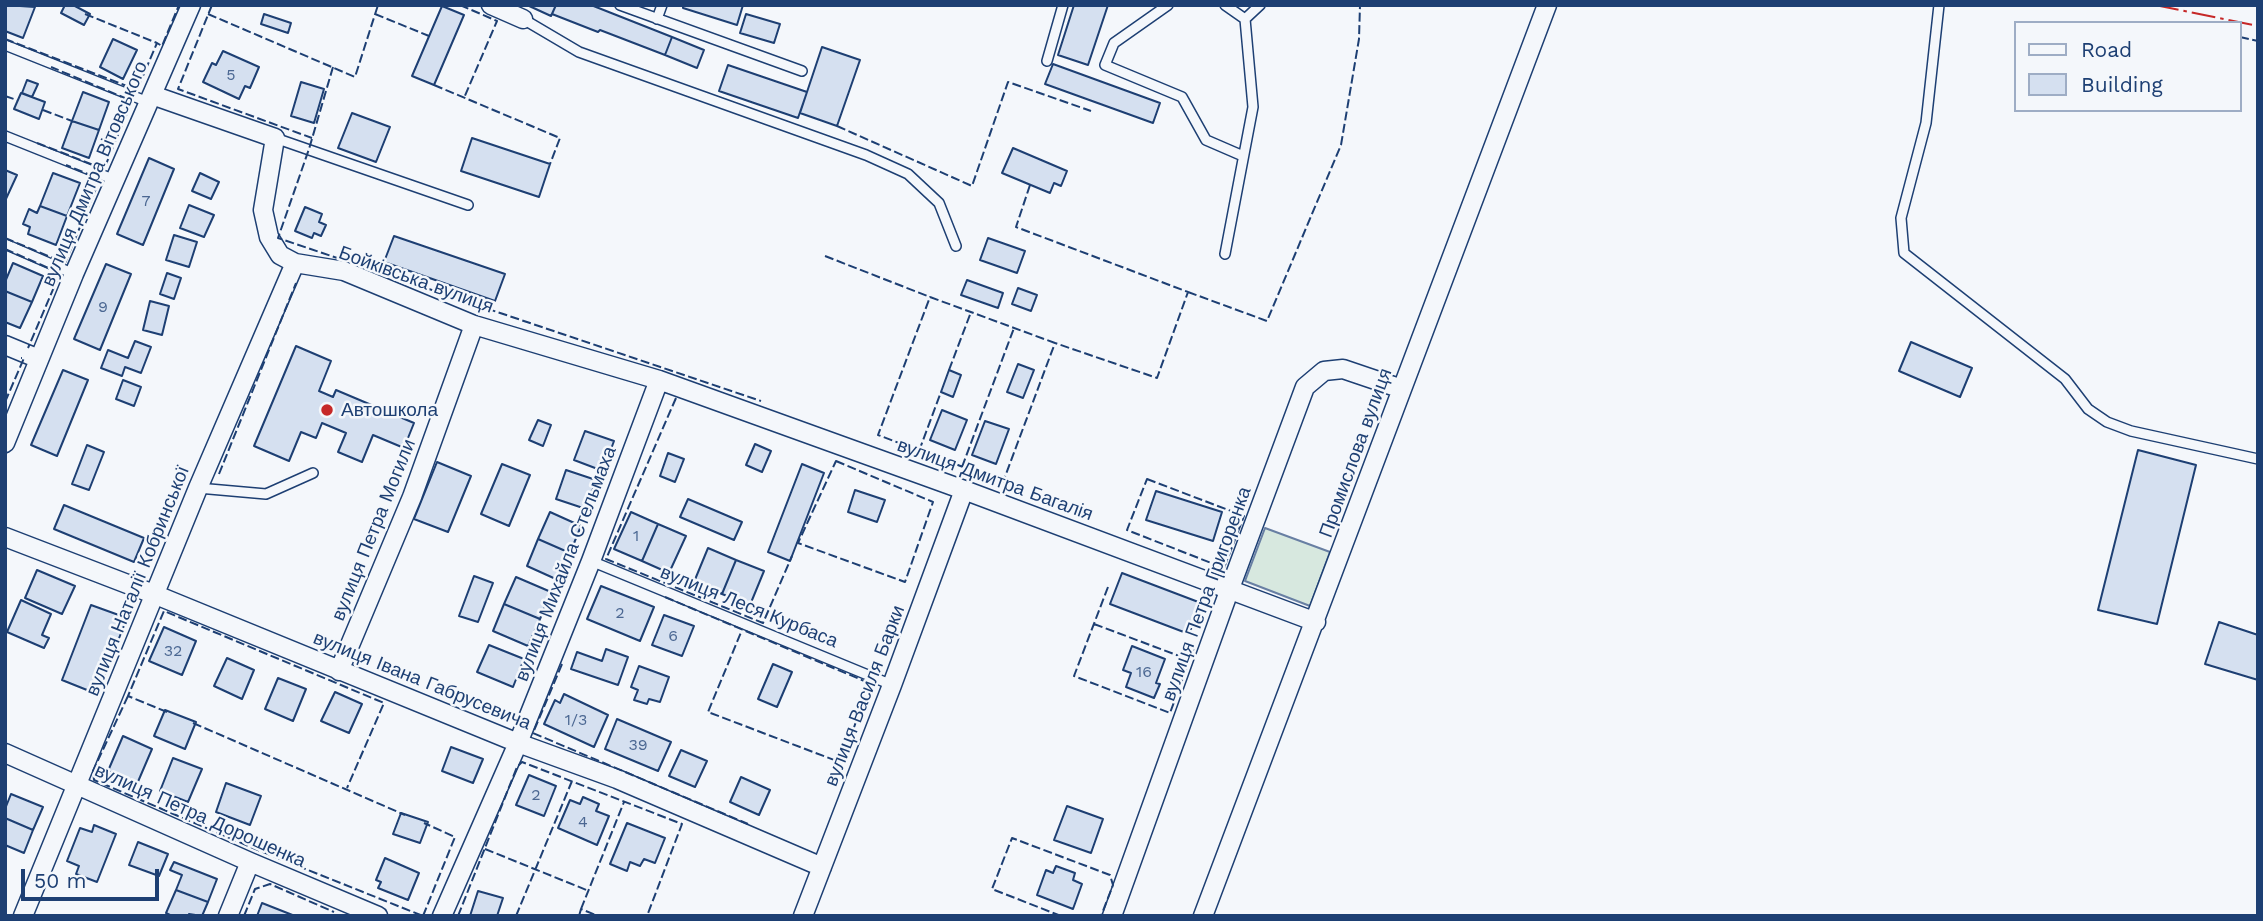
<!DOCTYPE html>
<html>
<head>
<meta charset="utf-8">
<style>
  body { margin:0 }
  #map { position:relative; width:2263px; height:921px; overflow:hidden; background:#f4f7fb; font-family:"Work Sans",sans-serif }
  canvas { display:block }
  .frame { position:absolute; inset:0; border:7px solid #1d3f73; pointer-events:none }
  .legend { position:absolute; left:2014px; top:21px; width:228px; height:91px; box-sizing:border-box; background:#f4f7fb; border:2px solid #9eadc5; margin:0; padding:9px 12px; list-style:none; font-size:21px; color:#1d3f73 }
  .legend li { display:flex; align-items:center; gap:14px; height:35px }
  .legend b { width:35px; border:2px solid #9eadc5 }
  .scale { position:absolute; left:21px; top:869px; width:138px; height:32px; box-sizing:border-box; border:4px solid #1d3f73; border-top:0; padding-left:9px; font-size:21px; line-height:24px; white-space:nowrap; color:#1d3f73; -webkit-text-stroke:5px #f4f7fb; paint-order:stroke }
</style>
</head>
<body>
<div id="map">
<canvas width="2263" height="921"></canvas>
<div class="frame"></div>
<ul class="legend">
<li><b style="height:9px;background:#f4f7fb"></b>Road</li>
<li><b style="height:19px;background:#d5e0f0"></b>Building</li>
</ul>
<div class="scale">50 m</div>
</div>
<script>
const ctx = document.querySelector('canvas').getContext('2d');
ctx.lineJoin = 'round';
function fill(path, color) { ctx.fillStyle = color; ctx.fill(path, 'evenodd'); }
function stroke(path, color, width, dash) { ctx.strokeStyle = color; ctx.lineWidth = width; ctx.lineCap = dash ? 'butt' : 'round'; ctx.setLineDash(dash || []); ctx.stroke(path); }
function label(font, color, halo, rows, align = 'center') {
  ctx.font = font + ' "Work Sans",sans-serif'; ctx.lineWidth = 5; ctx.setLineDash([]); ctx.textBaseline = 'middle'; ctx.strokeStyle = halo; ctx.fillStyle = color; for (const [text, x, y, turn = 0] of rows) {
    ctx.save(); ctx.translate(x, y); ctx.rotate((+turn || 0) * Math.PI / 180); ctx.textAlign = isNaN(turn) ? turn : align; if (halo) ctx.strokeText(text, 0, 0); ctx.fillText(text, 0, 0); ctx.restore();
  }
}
const green = new Path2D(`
  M1265 528 1330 552 1310 606 1245 581Z`);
fill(green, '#d7e8df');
stroke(green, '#687fa3', 2);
const building = new Path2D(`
  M5 5 35 7 23 38 5 31Z
  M65 5H73L90 14 84 25 61 13Z
  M527 5H556L551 16Z
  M556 5H591L672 37 665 55 600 30 598 32 552 14Z
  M683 5H743L737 25 683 8Z
  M1074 5H1108L1088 65 1058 55Z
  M442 6 464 15 434 85 412 76Z
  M264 14 291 23 288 33 261 24Z
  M746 14 780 24 774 43 740 33Z
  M672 37 704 50 697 68 665 55Z
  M113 39 137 50 123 79 100 67Z
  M822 47 860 60 837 126 800 113Z
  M223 51 259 67 250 88 245 86 239 99 203 82 212 63 216 65Z
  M1053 64 1160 103 1153 123 1045 84Z
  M728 65 807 92 798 118 719 91Z
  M27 80 38 84 32 97 22 93Z
  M301 82 324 89 314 123 291 116Z
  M83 92 109 102 99 130 72 121Z
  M21 93 45 102 39 119 14 109Z
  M352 113 390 127 376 162 338 148Z
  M72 121 99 130 89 158 62 148Z
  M472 138 550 164 539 197 461 171Z
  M1013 148 1067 171 1061 186 1054 183 1050 193 1002 173Z
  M149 158 174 169 143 245 117 234Z
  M5 170 17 175 5 201Z
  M53 173 80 183 67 216 40 206Z
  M200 173 219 182 211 199 192 191Z
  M189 205 214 215 204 237 180 228Z
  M40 206 67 216 56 245 28 234 30 227 23 224 29 209 37 213Z
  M305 207 322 214 319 222 326 225 321 236 314 233 312 238 295 231Z
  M174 235 197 242 189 267 166 260Z
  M394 236 505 274 495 301 384 262Z
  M988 238 1025 251 1017 273 980 260Z
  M13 263 43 276 32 302 5 291V282Z
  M106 264 131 274 100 350 74 339Z
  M167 273 181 278 174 299 160 294Z
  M967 280 1003 293 998 308 961 295Z
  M1018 288 1037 295 1031 311 1012 304Z
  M5 291 32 302 20 328 5 322Z
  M150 301 169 306 162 335 143 330Z
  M135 341 151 347 141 373 125 367 122 376 101 368 108 350 128 358Z
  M1911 342 1972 368 1960 397 1899 371Z
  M296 346 331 361 319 391 333 397 336 390 414 423 404 448 373 435 362 462 338 452 346 433 322 423 316 438 301 432 289 461 254 446Z
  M1018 364 1034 370 1023 398 1007 392Z
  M63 370 88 380 57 456 31 445Z
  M949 370 961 375 953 397 941 392Z
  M123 380 141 387 134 406 116 399Z
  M942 410 967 420 955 450 930 440Z
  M538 420 551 425 543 446 529 440Z
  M985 421 1009 429 996 464 972 455Z
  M585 431 614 441 603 471 574 460Z
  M755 444 771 451 762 472 746 465Z
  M87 445 104 452 89 490 72 484Z
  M2138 450 2196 465 2157 624 2098 610Z
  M668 453 684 459 675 482 660 476Z
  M437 462 471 476 448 532 414 519Z
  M502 464 530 475 509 526 481 514Z
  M802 464 824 473 790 561 768 552Z
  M566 470 596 480 586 509 556 499Z
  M855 490 885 500 877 522 848 512Z
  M1156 491 1222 512 1213 541 1146 520Z
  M688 499 742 522 734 540 680 517Z
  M64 505 144 538 134 562 54 529Z
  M550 512 581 526 570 553 538 539Z
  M631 512 658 524 642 561 614 549Z
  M658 524 686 536 669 573 642 561Z
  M538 539 570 553 558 580 527 566Z
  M708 548 736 560 722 594 694 582Z
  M736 560 764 571 750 605 722 594Z
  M37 570 75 586 62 614 25 598Z
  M1122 573 1201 603 1189 634 1110 604Z
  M474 576 493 583 478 622 459 616Z
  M516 577 551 592 540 619 504 604Z
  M601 586 654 607 640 641 587 619Z
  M21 600 51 614 42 635 49 638 44 648 7 632Z
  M504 604 540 619 528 646 493 631Z
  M91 605 127 618 97 694 62 680Z
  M664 615 694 626 682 656 652 645Z
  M2219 622 2258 635V680L2205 664Z
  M164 627 196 641 182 675 149 661Z
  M489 645 524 659 513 687 477 672Z
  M1132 646 1165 659 1156 683 1160 684 1154 698 1126 687 1131 673 1123 670Z
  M606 649 628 657 618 685 571 669 577 652 602 661Z
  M227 658 254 670 242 699 214 686Z
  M773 664 792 672 777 707 758 699Z
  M639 666 669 677 660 702 649 699 647 704 634 700 638 690 631 687Z
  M278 678 306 689 293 721 265 709Z
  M335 692 362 704 349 733 321 721Z
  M564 694 608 715 594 747 544 724 555 700 560 703Z
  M165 710 196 722 185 749 154 736Z
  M617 719 671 742 658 771 605 749Z
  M123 736 152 749 137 784 108 771Z
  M451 747 483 759 473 783 442 771Z
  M681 750 707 761 695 787 669 776Z
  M173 758 202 769 188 802 160 791Z
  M529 775 556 786 544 816 516 805Z
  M741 777 770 790 759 815 730 802Z
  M226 783 261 796 250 825 216 812Z
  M11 794 43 807 33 830 5 818V809Z
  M583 797 599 804 596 811 609 816 597 845 558 828 570 800 580 804Z
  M1067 806 1103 819 1091 853 1054 840Z
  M401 813 428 822 420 843 393 834Z
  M5 818 33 830 24 853 5 845Z
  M627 823 665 838 655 863 644 859 640 866 630 862 627 871 610 864Z
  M94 825 116 834 97 882 76 874 79 866 67 861 80 828 92 832Z
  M138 842 168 854 159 876 129 865Z
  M385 858 419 873 408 900 378 888 381 882 376 880Z
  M174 862 217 879 208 902 176 890 182 875 170 870Z
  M1056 866 1075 873 1073 880 1082 884 1073 909 1037 895 1046 870 1053 873Z
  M176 890 208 902 202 916 189 914V916H172L166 913Z
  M478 891 503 898 497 916H470Z
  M262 903 295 916H257Z`);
fill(building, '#d5e0f0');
stroke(building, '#1d3f73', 2);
const lane = new Path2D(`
  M620 5 802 71
  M1168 5 1114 43 1105 65 1182 97 1206 140 1243 156
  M1225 5 1245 19
  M1939 5 1926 123 1901 218 1904 253 2065 379 2088 409 2107 422 2131 431 2258 459
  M523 19 579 52 866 155 908 174 939 203 956 246
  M657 19 662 5
  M5 45 148 102
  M1047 61 1063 5
  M5 136 115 180
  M275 138 468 205
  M5 244 74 274
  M1225 254 1253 107 1245 19 1260 5
  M198 488 266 494 313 473
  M591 561 892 685`);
const street = new Path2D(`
  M491 5 523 19
  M152 95 275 138 263 210 269 237 280 255 295 263 344 271 474 325 659 380 964 490 1316 622
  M5 345 39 359
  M5 443 74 274 191 5
  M5 537 156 595 518 743 617 779 822 867
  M339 671 412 497 474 325
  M5 753 250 862 378 916
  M23 916 198 488 295 263
  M228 916 250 862
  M442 916 518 743 591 561 659 380
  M803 916 892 685 964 490
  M1112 916 1229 591 1305 387 1324 371 1343 369 1402 389
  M1203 916 1547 5`);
stroke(lane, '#1d3f73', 12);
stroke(street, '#1d3f73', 21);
stroke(lane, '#f4f7fb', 9);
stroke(street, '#f4f7fb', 18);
stroke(new Path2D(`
  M212 5 178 89 312 138
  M460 5 497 21 464 98
  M85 14 157 43
  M208 14 355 77 378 5
  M375 14 429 36
  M2240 37 2258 41
  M5 39 137 90 157 43 162 46 179 5
  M333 67 309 149 278 238 761 401
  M434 85 560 138 550 164
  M5 96 17 100
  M43 110 72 121
  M837 126 972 186 1008 82 1091 111
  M37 143 104 169 132 101 51 67
  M1030 185 1016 227 1188 292 1157 378 1055 343
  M5 238 65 263 100 179 66 165
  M5 249 60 273 28 348
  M825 256 930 297
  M1188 292 1267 321 1341 145 1359 39 1360 5
  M930 297 1055 343 1003 482 878 435Z
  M949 370 971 312
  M676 398 606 559 763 623 792 556
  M5 402 24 358H21
  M919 451 941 392
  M836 461 933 502 905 582 798 543Z
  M962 467 1014 328
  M219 474 296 283
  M1147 479 1244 516 1224 568 1127 530Z
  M1108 587 1074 676 1170 713 1195 645
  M665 597 869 683 842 763 708 712 742 630
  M1094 624 1190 660
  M562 664 533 733 748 824
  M128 696 93 771 94 780 253 848 423 916
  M167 712 128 696 164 611 384 703 347 788
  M193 723 405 815
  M485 849 589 891
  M581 909 624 802
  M244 916 255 889 270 884 334 912
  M423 916 455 837 424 823
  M458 916 517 767 522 762 682 824 647 916
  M516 916 572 781
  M579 916 581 909 598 916
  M1061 916 992 889 1012 838 1110 875 1113 885 1101 916`), '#1d3f73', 2, [9, 3.5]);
stroke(new Path2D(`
  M2155 5 2258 26`), '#c62828', 2, [24, 5, 3.5, 5]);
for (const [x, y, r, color] of [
  [327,410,7,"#c62828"]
]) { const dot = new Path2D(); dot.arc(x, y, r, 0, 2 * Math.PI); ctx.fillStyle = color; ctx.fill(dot); stroke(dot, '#f4f7fb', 2.5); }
label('16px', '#4b6792', null, [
  ["5",231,75],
  ["7",146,201],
  ["9",103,307],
  ["1",636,536],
  ["2",620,613],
  ["6",673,636],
  ["32",173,651],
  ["16",1144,672],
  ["1/3",576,720],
  ["39",638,745],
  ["2",536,795],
  ["4",583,822]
]);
label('19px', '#1d3f73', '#f4f7fb', [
  ["вулиця Дмитра Вітовського",95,174,-67],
  ["Бойківська вулиця",416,280,20],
  ["Промислова вулиця",1356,453,-70],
  ["вулиця Дмитра Багалія",995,480,20],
  ["вулиця Петра Могили",374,530,-68],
  ["вулиця Михайла Стельмаха",566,564,-69],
  ["вулиця Наталії Кобринської",138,581,-68],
  ["вулиця Петра Григоренка",1207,594,-70],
  ["вулиця Леся Курбаса",749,607,22],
  ["вулиця Івана Габрусевича",422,681,22],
  ["вулиця Василя Барки",865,696,-69],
  ["вулиця Петра Дорошенка",200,816,24]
]);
label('19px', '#1d3f73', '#f4f7fb', [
  ["Автошкола",341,410]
], 'left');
</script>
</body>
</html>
